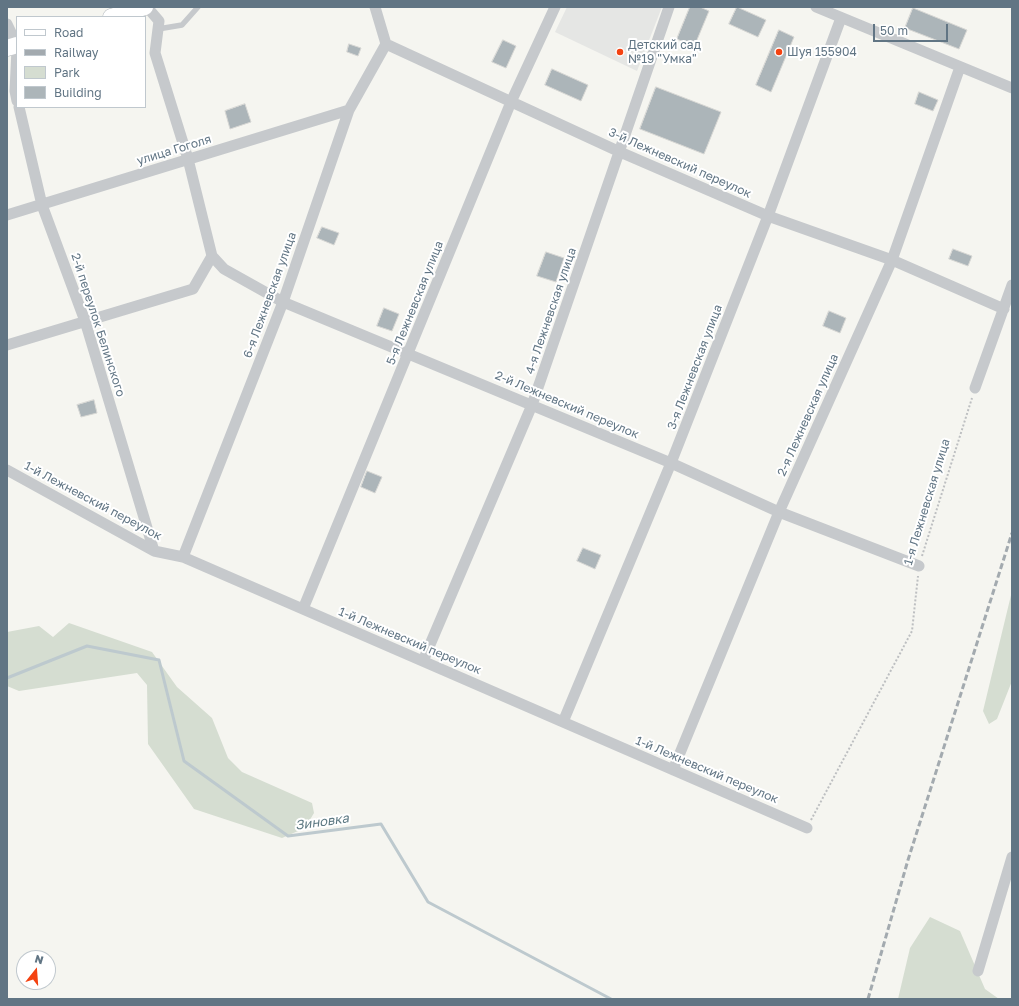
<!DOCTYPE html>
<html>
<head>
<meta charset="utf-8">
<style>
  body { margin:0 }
  #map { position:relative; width:1019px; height:1006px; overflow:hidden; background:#f5f5f0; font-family:"Golos Text",sans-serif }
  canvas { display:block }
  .frame { position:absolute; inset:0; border:8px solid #617584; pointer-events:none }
  .legend { position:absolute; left:16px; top:16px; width:130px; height:92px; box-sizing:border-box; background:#fff; border:1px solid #c0c8ce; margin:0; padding:5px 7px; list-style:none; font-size:12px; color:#617584 }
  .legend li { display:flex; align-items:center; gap:8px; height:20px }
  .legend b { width:20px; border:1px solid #c0c8ce }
  .north { position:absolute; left:16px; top:950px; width:40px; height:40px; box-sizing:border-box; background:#fff; border:1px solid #c0c8ce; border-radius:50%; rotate:17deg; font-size:11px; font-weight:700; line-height:16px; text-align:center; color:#617584 }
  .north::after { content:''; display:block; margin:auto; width:14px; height:18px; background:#f44211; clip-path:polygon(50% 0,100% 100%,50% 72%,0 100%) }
  .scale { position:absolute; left:873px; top:24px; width:75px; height:18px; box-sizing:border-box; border:2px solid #617584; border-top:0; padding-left:5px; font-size:12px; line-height:14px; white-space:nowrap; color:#617584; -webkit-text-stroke:3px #fff; paint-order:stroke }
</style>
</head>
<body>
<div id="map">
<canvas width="1019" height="1006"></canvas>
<div class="frame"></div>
<ul class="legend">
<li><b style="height:5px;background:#fff"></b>Road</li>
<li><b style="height:5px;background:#a3aaaf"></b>Railway</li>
<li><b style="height:11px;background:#d5ddd1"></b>Park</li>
<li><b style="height:11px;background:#acb5b9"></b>Building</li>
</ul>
<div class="north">N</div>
<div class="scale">50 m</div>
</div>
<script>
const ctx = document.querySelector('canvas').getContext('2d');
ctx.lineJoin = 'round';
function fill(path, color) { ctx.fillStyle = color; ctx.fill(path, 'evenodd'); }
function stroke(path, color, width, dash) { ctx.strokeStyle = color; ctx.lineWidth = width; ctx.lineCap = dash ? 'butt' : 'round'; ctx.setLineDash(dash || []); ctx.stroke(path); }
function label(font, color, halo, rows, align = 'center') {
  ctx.font = font + ' "Golos Text",sans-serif'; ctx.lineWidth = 4; ctx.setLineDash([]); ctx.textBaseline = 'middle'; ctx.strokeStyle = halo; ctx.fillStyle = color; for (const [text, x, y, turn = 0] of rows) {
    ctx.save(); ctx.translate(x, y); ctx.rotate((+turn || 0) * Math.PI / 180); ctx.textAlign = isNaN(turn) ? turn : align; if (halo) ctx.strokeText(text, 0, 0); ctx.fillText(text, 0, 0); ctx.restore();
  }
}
fill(new Path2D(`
  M567 7H662L637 71 555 32Z`), '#e5e6e4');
fill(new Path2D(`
  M1012 591V681L997 719 989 724 983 711Z
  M69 623 152 652 177 687 212 718 228 758 242 772 312 803 314 813 305 828 282 838 194 809 148 744 147 685 137 673 19 691 7 686V632L39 626 53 637Z
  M930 917 960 931 985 989 999 999H898L910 948Z`), '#d5ddd1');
stroke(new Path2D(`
  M7 678 87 646 159 660 184 761 288 836 381 824 428 902 611 999`), '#bdc9ce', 3);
const building = new Path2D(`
  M690 7H700L709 11 694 47 677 39Z
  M737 7 766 20 758 37 729 24Z
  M913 8 967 30 959 49 905 28Z
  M779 30 794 37 771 92 756 85Z
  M503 40 516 46 506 68 492 62Z
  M349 44 361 48 358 56 347 52Z
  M552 69 588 85 581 101 545 85Z
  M656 87 721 112 704 154 640 129Z
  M919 92 938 100 933 111 915 104Z
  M245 104 251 122 230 129 225 111Z
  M322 227 339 233 334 245 317 238Z
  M953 249 972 256 968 266 949 259Z
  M546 252 564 258 556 282 537 276Z
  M384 308 399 314 392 331 377 326Z
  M829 311 846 318 840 333 823 326Z
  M94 400 97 413 81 417 77 405Z
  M367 471 382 477 375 493 361 487Z
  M583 548 601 555 595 569 577 561Z`);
fill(building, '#acb5b9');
stroke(building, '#d6d6d3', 1);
const secondary = new Path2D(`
  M111 17 145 7
  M7 48 17 45`);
stroke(secondary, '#b5bbbf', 17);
stroke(new Path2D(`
  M922 556 972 398
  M811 820 912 631 918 576`), '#bdbfc1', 2, [2, 2]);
stroke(new Path2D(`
  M158 29 182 25 198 7`), '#c6c9cc', 5.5);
stroke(new Path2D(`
  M147 7 159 21 155 53 188 159 212 256 224 269 283 302 671 463 779 512 919 566
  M375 7 386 44 620 152 768 216 892 260 1004 309
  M816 7 1012 88
  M7 24 17 45
  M17 49 15 91 17 101
  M19 107 42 205 85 321 154 551
  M7 215 349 110
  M7 345 193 289 212 256
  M975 388 1012 285
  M7 470 154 551 183 557 807 828
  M183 557 283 302 349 110 386 44
  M303 609 511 102 555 7
  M423 661 532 405 669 7
  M563 722 671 463 768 216 841 18
  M673 770 779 512 892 260 960 67
  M978 971 1012 857`), '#c6c9cc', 11);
stroke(secondary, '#fff', 16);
stroke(new Path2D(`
  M868 999 908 860 1012 533`), '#a3aaaf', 3, [6, 3]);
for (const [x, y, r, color] of [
  [620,52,4,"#f44211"],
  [779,52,4,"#f44211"]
]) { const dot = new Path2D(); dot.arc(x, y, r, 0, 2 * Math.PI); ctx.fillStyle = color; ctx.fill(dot); stroke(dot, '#fff', 1.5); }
label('12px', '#617584', '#fff', [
  ["Детский сад",628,45],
  ["№19 \"Умка\"",628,59],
  ["Шуя 155904",787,52]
], 'left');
label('12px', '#617584', '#fff', [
  ["улица Гоголя",174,150,-17],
  ["3-й Лежневский переулок",680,163,24],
  ["6-я Лежневская улица",270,295,-70],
  ["5-я Лежневская улица",415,303,-68],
  ["4-я Лежневская улица",551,311,-71],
  ["2-й переулок Белинского",98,325,72],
  ["3-я Лежневская улица",695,367,-69],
  ["2-й Лежневский переулок",567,405,23],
  ["2-я Лежневская улица",808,415,-66],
  ["1-й Лежневский переулок",93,501,28],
  ["1-я Лежневская улица",927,502,-73],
  ["1-й Лежневский переулок",410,641,23],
  ["1-й Лежневский переулок",707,770,23]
]);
label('italic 13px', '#5c7882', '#fff', [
  ["Зиновка",322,822,-8]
]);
</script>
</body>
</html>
